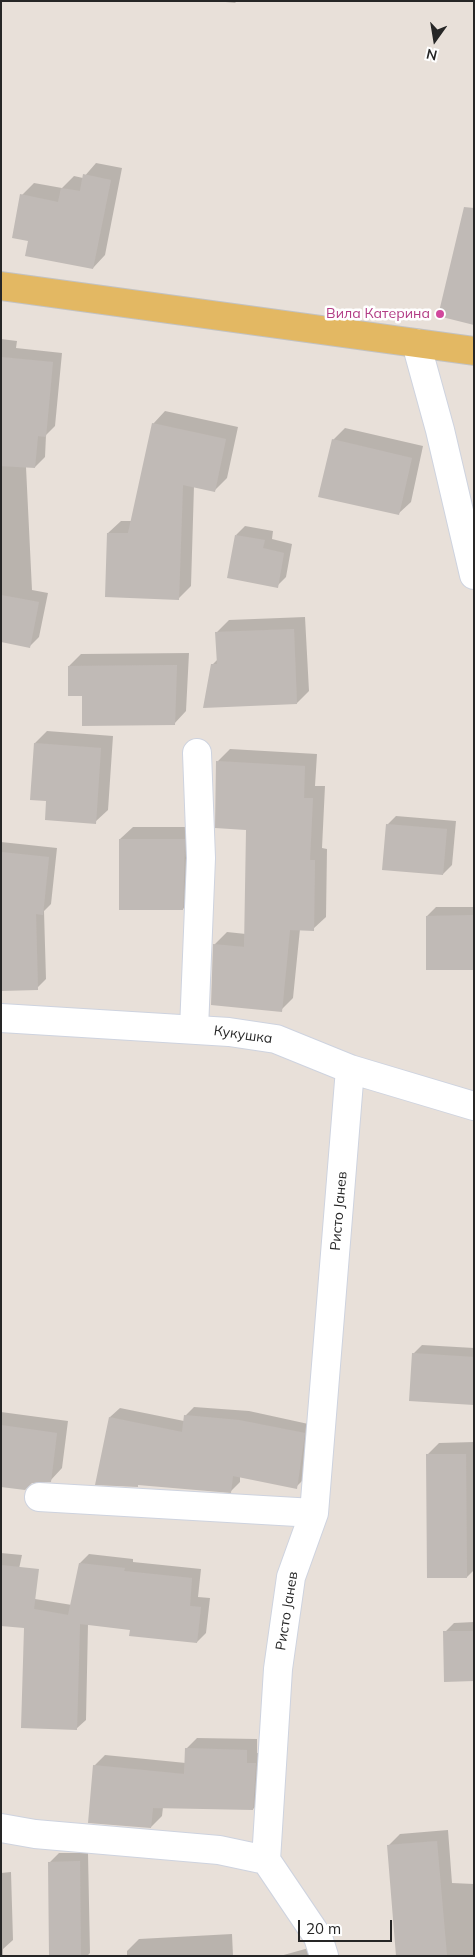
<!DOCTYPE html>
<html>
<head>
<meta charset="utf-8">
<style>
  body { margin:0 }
  #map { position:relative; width:475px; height:1957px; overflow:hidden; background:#e8e0d9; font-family:Mulish,sans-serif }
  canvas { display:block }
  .frame { position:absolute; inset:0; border:2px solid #262626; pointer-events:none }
  .north { position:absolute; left:410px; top:15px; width:50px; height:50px; -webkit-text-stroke:4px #fff; paint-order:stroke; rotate:193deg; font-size:14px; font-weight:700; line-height:20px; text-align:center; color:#262626 }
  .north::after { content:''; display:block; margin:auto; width:18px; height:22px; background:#262626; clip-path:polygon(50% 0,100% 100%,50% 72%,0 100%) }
  .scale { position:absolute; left:298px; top:1920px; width:94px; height:22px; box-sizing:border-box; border:2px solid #262626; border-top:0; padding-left:6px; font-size:15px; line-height:18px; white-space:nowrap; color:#262626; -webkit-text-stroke:4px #fff; paint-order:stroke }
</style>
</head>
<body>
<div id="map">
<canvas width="475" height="1957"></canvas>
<div class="frame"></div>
<div class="north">N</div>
<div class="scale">20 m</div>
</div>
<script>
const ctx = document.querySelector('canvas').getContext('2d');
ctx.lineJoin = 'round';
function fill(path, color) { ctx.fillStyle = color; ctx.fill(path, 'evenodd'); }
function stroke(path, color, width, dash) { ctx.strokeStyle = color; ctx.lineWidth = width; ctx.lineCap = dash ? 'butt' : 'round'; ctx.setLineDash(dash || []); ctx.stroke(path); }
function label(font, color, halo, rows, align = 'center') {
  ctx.font = font + ' Mulish,sans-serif'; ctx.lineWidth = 5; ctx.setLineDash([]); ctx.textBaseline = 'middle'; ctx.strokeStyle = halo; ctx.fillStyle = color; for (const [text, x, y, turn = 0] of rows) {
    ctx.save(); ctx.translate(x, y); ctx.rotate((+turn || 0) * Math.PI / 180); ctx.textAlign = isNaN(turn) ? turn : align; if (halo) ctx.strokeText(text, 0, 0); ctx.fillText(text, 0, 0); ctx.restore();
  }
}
fill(new Path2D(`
  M216 1H237L235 3Z
  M96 163 122 168 105 255 93 268 29 240 22 195 34 183 62 188 74 176 83 178Z
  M1 339 17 341 16 348 62 353 55 426 46 435 45 457 35 467H26L32 590 48 593 39 637 30 646 1 641Z
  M165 411 238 427 227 478 215 490 194 486 191 586 179 598 108 533 121 521H132L153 424Z
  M345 428 423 446 411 502 398 514 333 440Z
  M245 526 273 531 272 539 292 544 286 577 277 586 236 535Z
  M305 617 309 691 297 703 212 665 218 659 216 633 229 620Z
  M189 653 186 711 174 724 83 694 69 666 81 654Z
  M47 731 113 736 108 810 95 822 47 800 35 743Z
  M230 749 317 754 315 786H325L322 848 327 849 326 917 313 929H300L293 998 281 1010 214 945 227 932 246 934 248 828 218 761Z
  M396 816 456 821 452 865 443 874 387 825Z
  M133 827H196L195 897 183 909 120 839Z
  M1 842 57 848 51 904 44 911 46 979 37 988 1 989Z
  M436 907H474V969L427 916Z
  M422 1345 474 1348V1404L413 1354Z
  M194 1407 249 1411 313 1425 305 1478 296 1487 240 1476V1482L231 1491 139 1484 137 1486 97 1483 110 1417 120 1408 184 1421 185 1416Z
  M1 1412 68 1421 62 1468 50 1481 1 1486Z
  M474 1442V1570L467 1577 427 1455 439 1443Z
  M1 1553 22 1555 10 1610 1 1618Z
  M89 1554 133 1559V1562L201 1569 198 1597 210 1598 206 1633 197 1642 131 1629 88 1624 86 1720 76 1729 26 1608 35 1599 72 1605 80 1563Z
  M474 1622V1680L445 1632 454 1623Z
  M197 1738 257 1739V1753H267L264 1798 253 1809 163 1807 162 1816 151 1827 94 1766 105 1755 186 1763V1749Z
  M448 1830 452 1883 474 1884V1956H398L388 1846 400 1834Z
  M59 1853H88L90 1953 87 1956H51L50 1862Z
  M11 1872 13 1940 3 1949V1956H1V1873Z
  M232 1934 233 1956H127V1951L139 1939Z
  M316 1946 318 1956H280Z`), '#0003');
fill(new Path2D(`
  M83 174 111 180 93 269 25 256 28 241 12 238 20 194 58 202 61 188 80 191Z
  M464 207 474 208V325L438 316Z
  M1 357 53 362 46 437 38 436 35 468 1 466Z
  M152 423 226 439 215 492 183 485 179 600 105 597 107 533H128Z
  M332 439 412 458 399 515 318 497Z
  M235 535 265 540 263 548 284 553 278 588 227 578Z
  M1 595 39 602 30 648 1 642Z
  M294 629 297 704 203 708 211 664H217L215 632Z
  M177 665 175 725 82 726V696H68V666Z
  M34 743 101 748 96 824 45 820 46 801 30 800Z
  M216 761 305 766 304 798H313L310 860H315L314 931 290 930 282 1012 211 1005 213 944 244 947 246 830 215 828Z
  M386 824 447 829 443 875 382 870Z
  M119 839H185L183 910H119Z
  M1 852 49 857 43 915 36 914 38 990 1 991Z
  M474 915V970H426V916Z
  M412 1353 474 1357V1405L409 1401Z
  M184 1415 239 1420 305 1433 297 1489 233 1476 231 1493 138 1485V1487L95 1485 109 1417 182 1432Z
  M1 1425 57 1433 51 1482 32 1483 25 1490 1 1487Z
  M426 1454H466L467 1578H427Z
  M79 1563 125 1568 124 1571 192 1578 190 1606 201 1607 197 1643 129 1636 130 1630 80 1624 77 1730 21 1728 24 1628 1 1626V1565L39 1569 34 1609 68 1615Z
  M443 1631H474V1681L444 1682Z
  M185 1748 247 1750V1763H256L253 1810 153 1808 151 1828 88 1823 93 1765 184 1774Z
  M437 1841 447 1956H396L387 1845Z
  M80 1861 81 1956H49L48 1862Z`), '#c0bab6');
const minor = new Path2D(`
  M416 343 440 430 474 575
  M1 1018 229 1032 276 1039 350 1069 474 1106
  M194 1029 201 858 197 753
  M39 1497 314 1513
  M1 1828 35 1834 219 1850 266 1860 278 1669 291 1577 314 1513 350 1069
  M266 1860 318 1937 324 1956`);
const major = new Path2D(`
  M1 286 474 351`);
stroke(minor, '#ced3df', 30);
stroke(major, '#c2c2c2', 30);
stroke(minor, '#fff', 28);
stroke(major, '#e3b863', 28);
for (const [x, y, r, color] of [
  [440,314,5,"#d1479c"]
]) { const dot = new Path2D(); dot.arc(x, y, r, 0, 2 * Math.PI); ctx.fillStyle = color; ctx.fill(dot); stroke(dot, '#fff', 2); }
label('14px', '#b23c85', '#fff', [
  ["Вила Катерина",430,314]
], 'right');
label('14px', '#262626', '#fff', [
  ["Кукушка",243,1035,8],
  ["Ристо Јанев",339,1211,-85],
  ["Ристо Јанев",287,1611,-81]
]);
</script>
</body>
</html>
